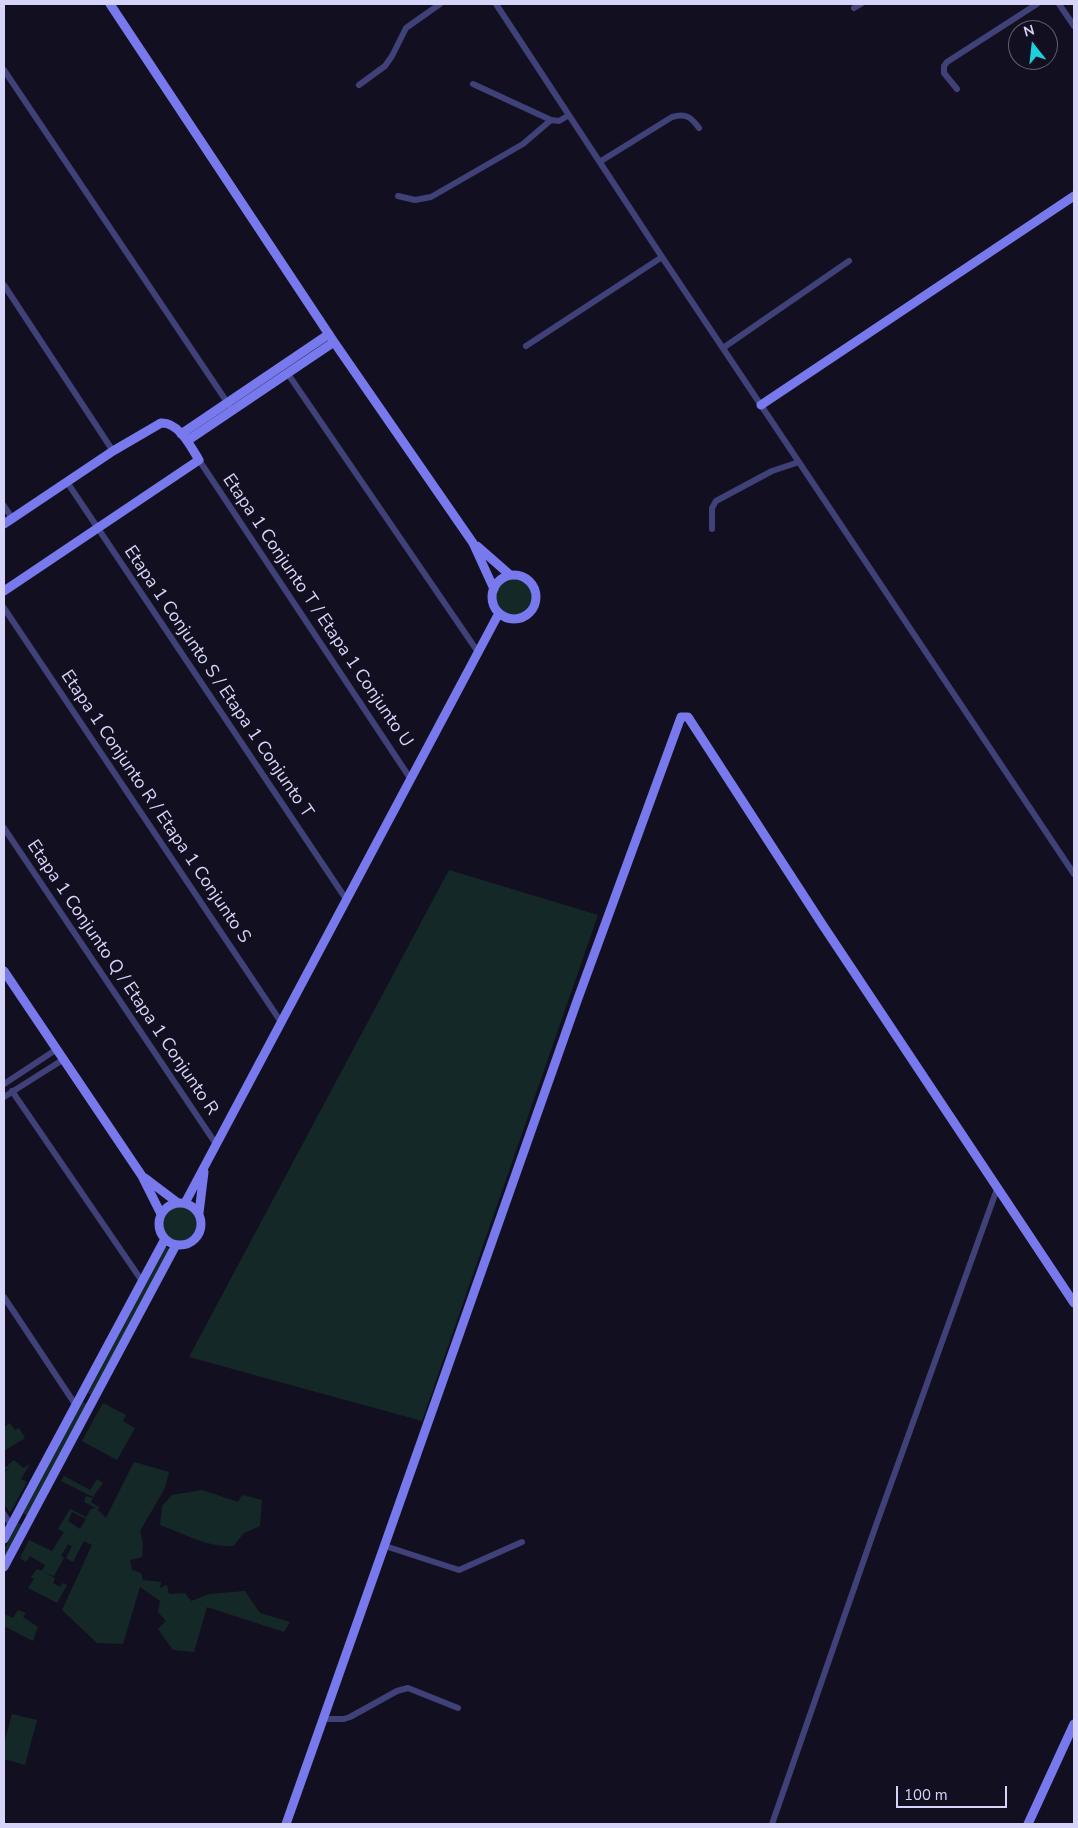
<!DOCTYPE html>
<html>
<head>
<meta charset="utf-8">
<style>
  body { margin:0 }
  #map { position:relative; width:1078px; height:1828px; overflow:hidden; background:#121020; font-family:"Nunito Sans",sans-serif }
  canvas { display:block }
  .frame { position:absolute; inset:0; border:5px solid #d7d4f9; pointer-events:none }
  .north { position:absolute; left:1008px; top:20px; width:50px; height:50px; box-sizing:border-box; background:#121020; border:1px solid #615e77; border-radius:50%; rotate:344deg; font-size:14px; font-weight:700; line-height:20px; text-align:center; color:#d7d4f9 }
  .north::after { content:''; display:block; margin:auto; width:18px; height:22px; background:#1dd1dc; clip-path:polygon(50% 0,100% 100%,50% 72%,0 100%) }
  .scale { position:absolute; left:896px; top:1786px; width:111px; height:22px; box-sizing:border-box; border:2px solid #d7d4f9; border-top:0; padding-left:6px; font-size:15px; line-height:18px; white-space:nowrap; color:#d7d4f9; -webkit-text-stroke:4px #121020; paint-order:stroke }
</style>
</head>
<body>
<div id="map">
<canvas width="1078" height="1828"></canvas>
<div class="frame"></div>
<div class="north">N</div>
<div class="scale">100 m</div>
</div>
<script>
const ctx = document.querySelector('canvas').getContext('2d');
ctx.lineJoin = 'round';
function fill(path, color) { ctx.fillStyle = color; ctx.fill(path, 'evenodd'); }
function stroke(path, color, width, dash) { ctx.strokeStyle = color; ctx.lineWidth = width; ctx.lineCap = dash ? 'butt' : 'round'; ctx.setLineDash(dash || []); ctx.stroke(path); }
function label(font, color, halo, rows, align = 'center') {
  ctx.font = font + ' "Nunito Sans",sans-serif'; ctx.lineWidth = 4.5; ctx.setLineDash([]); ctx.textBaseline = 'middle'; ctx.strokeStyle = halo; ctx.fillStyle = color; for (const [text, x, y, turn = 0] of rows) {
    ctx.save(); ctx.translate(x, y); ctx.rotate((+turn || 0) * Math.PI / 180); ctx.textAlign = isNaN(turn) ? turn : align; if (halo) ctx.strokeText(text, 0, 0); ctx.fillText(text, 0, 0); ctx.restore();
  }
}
fill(new Path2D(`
  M496 597a18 18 0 1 1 36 0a18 18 0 1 1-36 0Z
  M449 870 598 915 422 1421 189 1357Z
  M163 1224a17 17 0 1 1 34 0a17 17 0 1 1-34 0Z
  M166 1247 170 1249 91 1395 88 1393Z
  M83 1402 87 1404 27 1516 23 1513Z
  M103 1403 126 1415 123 1421 135 1428 117 1460 82 1441Z
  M10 1423 15 1430 19 1428 25 1438 4 1451V1427Z
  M14 1460 23 1468 30 1464 21 1479 27 1482 10 1513 4 1504V1473L9 1468 4 1471V1465L6 1467Z
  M134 1462 169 1472 165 1488 140 1531 143 1544 142 1557 130 1560 132 1570 141 1573 143 1580 161 1582 160 1588 167 1585 169 1594 185 1593 191 1601 209 1594 245 1591 260 1613 290 1622 284 1632 207 1607 194 1652 173 1650 158 1629 166 1621 158 1612 160 1601 140 1587 123 1644 97 1643 62 1610 92 1545 84 1541 73 1562 66 1558 72 1546 68 1544 61 1556 64 1558 54 1576 42 1571 55 1578 53 1583 60 1587 63 1583 67 1585 57 1603 28 1588 34 1579 31 1577 37 1569 42 1571 45 1565 30 1556 26 1562 20 1558 29 1540 52 1551 64 1532 58 1529 70 1509 86 1517 91 1509 96 1508 84 1502 86 1496 93 1498 91 1502 100 1508 97 1509 106 1518ZM72 1512 86 1519 80 1529 68 1521Z
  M64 1476 90 1490 97 1479 103 1483 93 1497 61 1481Z
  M202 1490 238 1502 242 1495 262 1500 260 1526 244 1533 233 1546C205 1547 186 1534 160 1525L162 1506 172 1495Z
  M18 1523 23 1525 4 1561V1550Z
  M18 1610 26 1613 23 1617 38 1627 33 1641 4 1626V1614L13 1618Z
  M12 1714 37 1720 25 1765 4 1759V1744Z`), '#142927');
stroke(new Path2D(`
  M496 4 662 257 1074 874
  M1059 4 1074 26
  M854 8 861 4
  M4 70 229 405
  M473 84 551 120 559 121 569 115
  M359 85 385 66 392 56 406 28 440 4
  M957 89 944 73V66L947 62 1037 4
  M601 161 672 117C686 113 691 117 699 128
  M398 196 415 200 431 197 523 144 551 120
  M4 285 113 451
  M526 346 662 257
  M723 348 849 261
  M288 374 478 652
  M199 460 410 778
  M67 482 346 899
  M4 506 12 518
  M712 529V508L716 501 772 471 799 462
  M4 608 281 1022
  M4 828 216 1144
  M4 1084 57 1049
  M12 1091 142 1281
  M4 1097 64 1059
  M4 1297 75 1404
  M4 1514 11 1525
  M385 1546 459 1570 522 1542
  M323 1719H344L350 1717 397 1691 408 1688 458 1708
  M772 1824 875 1528 997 1189`), '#414179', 6);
stroke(new Path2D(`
  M110 4 334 342 473 543 494 589
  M761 405 1074 196
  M181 434 329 334
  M187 441 334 342
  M4 524 113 451 161 423C179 422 191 447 199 460L4 591
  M477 546 510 575
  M492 597a22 22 0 1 1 44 0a22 22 0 1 1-44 0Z
  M4 971 142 1176 161 1214
  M145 1178 178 1203
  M159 1224a21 21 0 1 1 42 0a21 21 0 1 1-42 0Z
  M185 1203 499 613
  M199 1213 204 1172
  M4 1539 165 1239
  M4 1567 176 1245
  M286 1824 577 1001 681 717H688L822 924 1074 1303
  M1028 1824 1074 1724`), '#7779ed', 9);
label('18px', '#d7d4f9', '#121020', [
  ["Etapa 1 Conjunto T / Etapa 1 Conjunto U",317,611,56],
  ["Etapa 1 Conjunto S / Etapa 1 Conjunto T",218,682,56],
  ["Etapa 1 Conjunto R / Etapa 1 Conjunto S",155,807,56],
  ["Etapa 1 Conjunto Q / Etapa 1 Conjunto R",122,978,56]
]);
</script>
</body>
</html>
